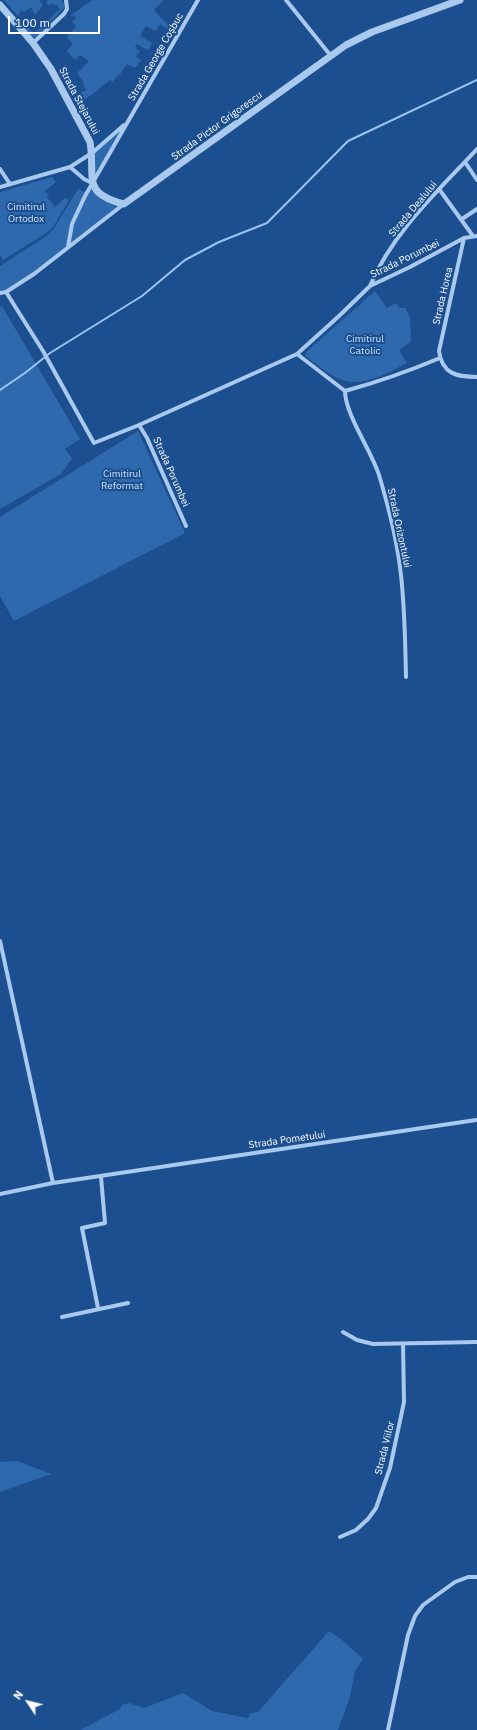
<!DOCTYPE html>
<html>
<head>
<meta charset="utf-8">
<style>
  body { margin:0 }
  #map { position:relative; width:477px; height:1730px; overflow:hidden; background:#1b4f8f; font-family:"IBM Plex Sans",sans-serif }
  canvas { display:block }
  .north { position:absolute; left:8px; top:1682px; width:40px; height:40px; -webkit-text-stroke:3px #1b4f8f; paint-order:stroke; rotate:305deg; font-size:11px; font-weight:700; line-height:16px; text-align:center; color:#fff }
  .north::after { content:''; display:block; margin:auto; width:14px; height:18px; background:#fff; clip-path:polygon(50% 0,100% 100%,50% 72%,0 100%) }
  .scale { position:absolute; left:8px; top:16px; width:92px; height:18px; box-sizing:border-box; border:2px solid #fff; border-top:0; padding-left:5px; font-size:12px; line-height:14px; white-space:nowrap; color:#fff; -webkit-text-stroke:3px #1b4f8f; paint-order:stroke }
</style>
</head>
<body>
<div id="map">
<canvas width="477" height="1730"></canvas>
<div class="north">N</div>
<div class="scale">100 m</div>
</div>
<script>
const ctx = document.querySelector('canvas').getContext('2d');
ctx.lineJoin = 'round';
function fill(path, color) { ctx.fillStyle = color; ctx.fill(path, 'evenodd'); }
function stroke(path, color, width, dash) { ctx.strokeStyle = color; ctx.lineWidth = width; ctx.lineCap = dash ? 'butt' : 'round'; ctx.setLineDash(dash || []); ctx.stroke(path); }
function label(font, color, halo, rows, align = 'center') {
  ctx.font = font + ' "IBM Plex Sans",sans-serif'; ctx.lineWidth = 4; ctx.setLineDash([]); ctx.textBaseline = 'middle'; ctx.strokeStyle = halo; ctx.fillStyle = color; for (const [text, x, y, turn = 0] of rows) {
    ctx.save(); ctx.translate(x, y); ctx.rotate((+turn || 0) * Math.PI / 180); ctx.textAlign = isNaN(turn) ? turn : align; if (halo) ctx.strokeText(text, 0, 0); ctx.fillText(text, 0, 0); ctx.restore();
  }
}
fill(new Path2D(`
  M4 0H39L43 5 35 15 31 7 24 12 21 10 18 16Z
  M48 0H62L63 4 64 3V8L36 37H32L24 27 26 26 34 33 60 9 56 4 54 6 52 3 49 5 46 2Z
  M92 0H163L154 10 162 19 173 29 171 32 160 24 156 31 146 26 140 36 152 43 148 50 137 44 135 48 140 51 136 57 141 60 135 68 127 64 121 73 112 82 110 80 77 106 75 101 82 96 80 93 86 90 82 80 77 73 89 61 80 55 75 60 67 51 73 44 67 37 76 26 72 22 76 18 73 15 70 16Z
  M127 122 92 183 98 192 124 204 16 286 0 293V266L45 237 53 230 78 189 86 193 92 183V153Z
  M52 177 56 182 45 191 49 195 47 197 55 207 65 198 69 200 53 227 45 234 3 260 0 255V192Z
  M375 291 387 308 396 303 400 308H405L410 317 411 341 399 350 407 363C389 372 366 386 345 381 330 377 317 364 305 356L307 351Z
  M2 306 80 439 65 449 72 458 61 474 0 509V307Z
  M138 431 185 533 14 621 0 596V517Z
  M17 1461 51 1474 0 1492V1462Z
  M329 1631 341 1639 363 1659 355 1671 350 1697 338 1730H80L120 1709 122 1705 129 1703 144 1708 183 1693 212 1711 248 1718 251 1713 258 1712Z`), '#2e69ad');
stroke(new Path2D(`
  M0 390 25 373 50 353 142 296 185 260 219 242 267 223 348 141 477 80`), '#9cc4f0', 2);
stroke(new Path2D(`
  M286 0 331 56
  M33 43 64 14 67 9 66 0
  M465 162 477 180
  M70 167 84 179 92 183
  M0 169 10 184
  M0 187 70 167 92 153 124 125
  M439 189 473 236
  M462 219 477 209
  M464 238 439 351C442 374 457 377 477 377
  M68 247 72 224 85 196 198 0
  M370 286C393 232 438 191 477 149
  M6 292 43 351 94 443 139 425 297 354 339 316 370 286 410 267 464 238 477 236
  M0 293 6 292 34 274 124 204
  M297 354 345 391
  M345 391C345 414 371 450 379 475 388 505 396 536 400 567 405 604 405 641 406 677
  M345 391C378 382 409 371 440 358
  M139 425 147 438 186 526
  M0 941 53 1183
  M0 1194 53 1183 476 1120
  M98 1308 82 1228 105 1223 101 1177
  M62 1317 128 1303
  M343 1332 357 1340 373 1344 477 1342
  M340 1537 356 1530 368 1519 376 1508 390 1468 404 1402 403 1344
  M388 1730 408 1635 415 1616 423 1605 455 1582 468 1577H477`), '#a9c9ee', 4);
stroke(new Path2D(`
  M0 5 33 43 51 69 90 142C96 176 80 193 124 204L346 45 372 32 460 0`), '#a9c9ee', 7);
label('10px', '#fff', '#1b4f8f', [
  ["Strada George Coșbuc",156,57,-60],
  ["Strada Stejarului",79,101,62],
  ["Strada Pictor Grigorescu",217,126,-36],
  ["Strada Dealului",413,209,-50],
  ["Strada Porumbei",405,259,-26],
  ["Strada Horea",443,296,-77],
  ["Strada Porumbei",171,472,66],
  ["Strada Orizontului",399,528,78],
  ["Strada Pometului",287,1140,-8],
  ["Strada Viilor",385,1448,-76]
]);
label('10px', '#cfe3fa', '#1b4f8f', [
  ["Cimitirul",26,207],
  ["Ortodox",26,219],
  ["Cimitirul",365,339],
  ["Catolic",365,351],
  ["Cimitirul",122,474],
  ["Reformat",122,486]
]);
</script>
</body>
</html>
